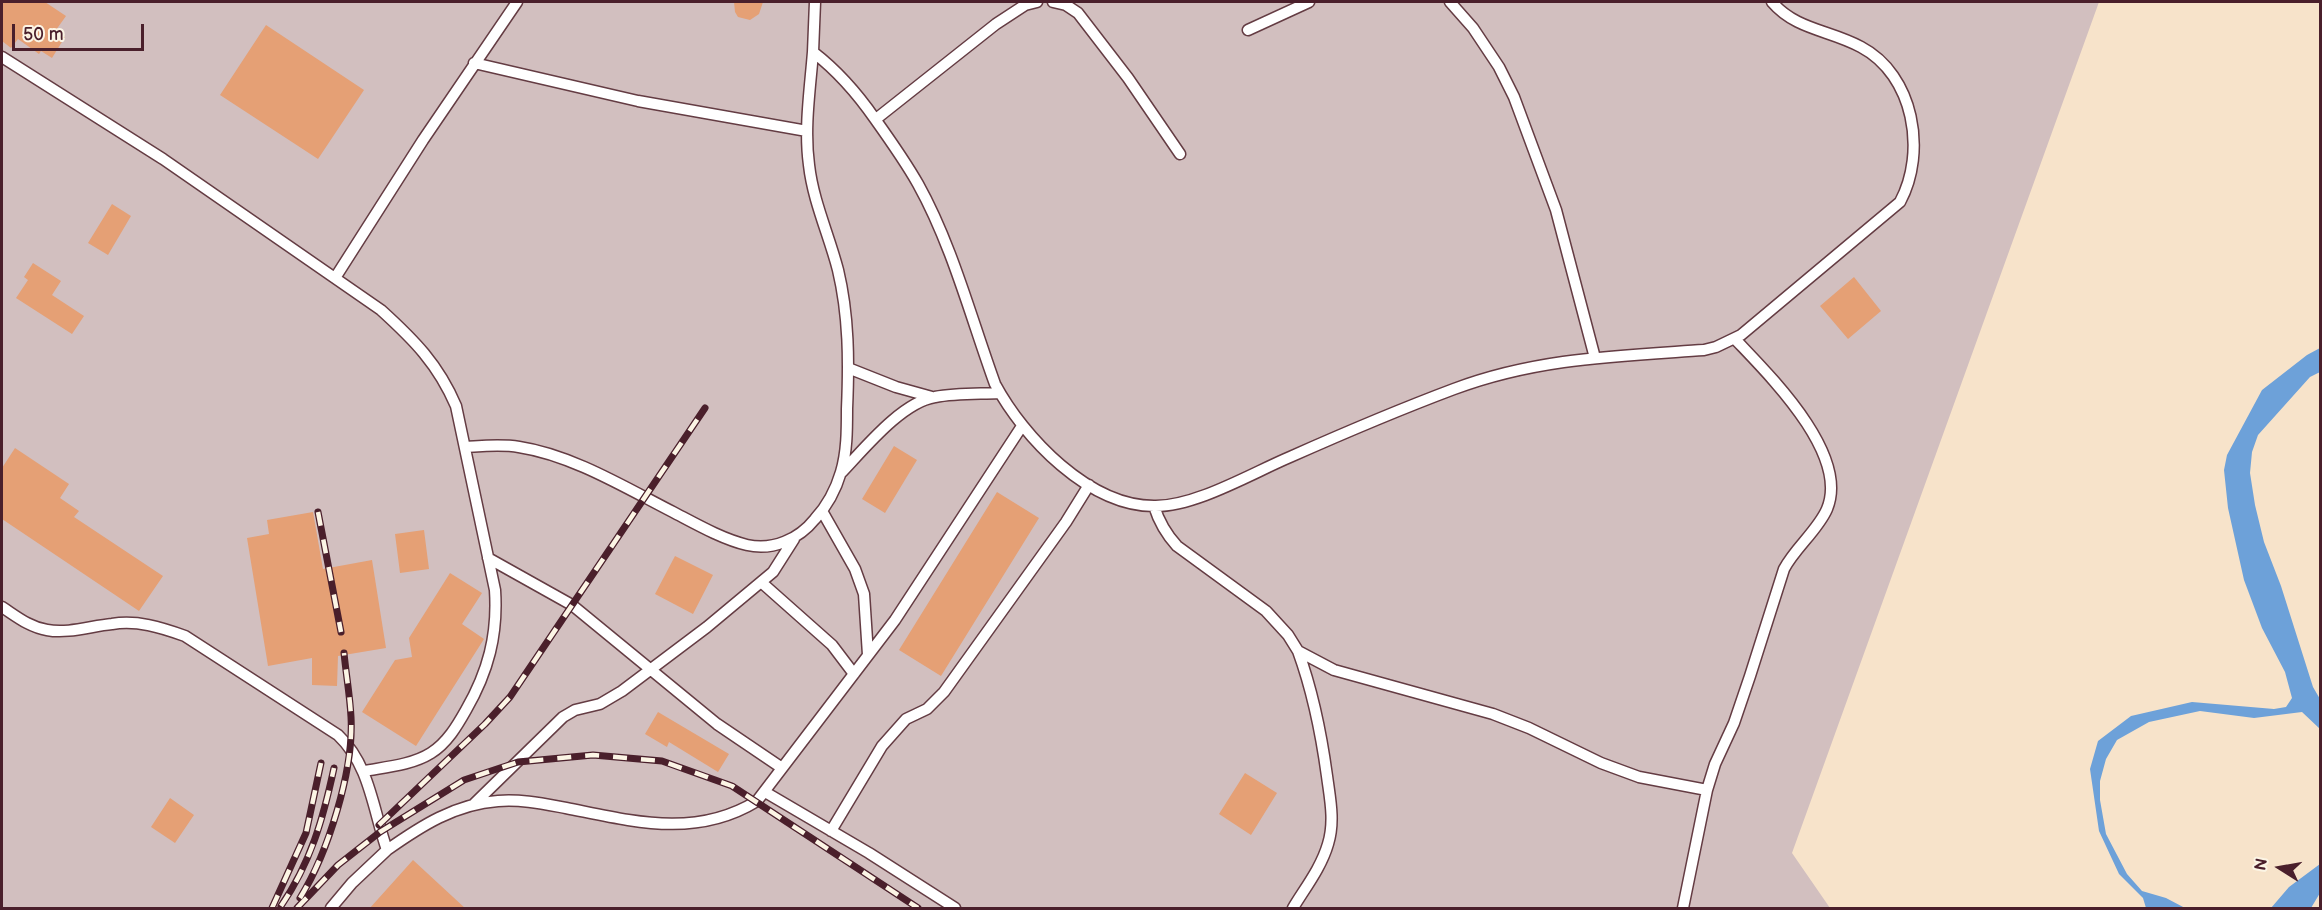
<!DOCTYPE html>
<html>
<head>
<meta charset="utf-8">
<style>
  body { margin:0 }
  #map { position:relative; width:2322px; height:910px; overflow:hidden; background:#f7e3ca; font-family:"Balsamiq Sans",sans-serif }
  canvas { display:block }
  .frame { position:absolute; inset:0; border:3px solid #4a1f2b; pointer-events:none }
  .north { position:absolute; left:2250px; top:838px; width:60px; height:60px; -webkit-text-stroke:4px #fcf5e5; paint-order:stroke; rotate:281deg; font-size:16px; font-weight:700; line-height:24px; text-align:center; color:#4a1f2b }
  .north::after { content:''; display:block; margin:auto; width:21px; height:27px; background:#4a1f2b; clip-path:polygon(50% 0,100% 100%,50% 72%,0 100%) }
  .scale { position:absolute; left:12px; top:24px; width:132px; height:27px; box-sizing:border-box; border:3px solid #4a1f2b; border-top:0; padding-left:8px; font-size:18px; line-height:21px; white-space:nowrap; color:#4a1f2b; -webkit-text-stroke:4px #fcf5e5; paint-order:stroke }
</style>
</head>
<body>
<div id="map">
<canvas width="2322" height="910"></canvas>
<div class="frame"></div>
<div class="north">N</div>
<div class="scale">50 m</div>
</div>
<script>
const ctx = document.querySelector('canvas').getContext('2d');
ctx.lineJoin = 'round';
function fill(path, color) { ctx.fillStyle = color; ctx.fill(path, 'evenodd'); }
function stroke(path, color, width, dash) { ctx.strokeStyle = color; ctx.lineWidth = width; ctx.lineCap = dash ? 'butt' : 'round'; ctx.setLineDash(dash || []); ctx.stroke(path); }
fill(new Path2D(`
  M2 2H2099L1792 853 1830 908H2Z`), '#d2bfbf');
fill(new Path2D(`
  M2320 348V372L2310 377 2258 435 2252 452 2250 473 2255 505 2264 542 2281 586 2313 687 2320 699V729L2302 712 2254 718 2200 711 2149 722 2117 740 2106 759 2100 781V800L2106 834 2127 874 2142 891 2166 898 2185 908H2146L2143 898 2119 874 2099 831 2090 769 2098 741 2131 716 2192 702 2274 709 2286 707 2292 698 2285 672 2262 628 2244 580 2228 508 2224 470 2227 455 2262 390 2307 355Z
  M2320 864V893L2311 908H2271L2289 887Z`), '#6da1d9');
fill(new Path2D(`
  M2 2H45L66 16 56 30 65 37 52 58 41 51 39 54 18 39 11 48 2 41Z
  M734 2H763L759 14 750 20 738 17 735 12Z
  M266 25 364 90 318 159 220 95Z
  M112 204 131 216 108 255 88 243Z
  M33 263 61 281 52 295 84 316 72 334 16 298 28 280 24 277Z
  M1854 277 1881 311 1848 339 1820 306Z
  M894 446 917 460 885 513 862 499Z
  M15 448 69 484 60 498 79 511 74 517 163 576 139 611 2 519V468Z
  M997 492 1039 518 941 676 899 650Z
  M313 512 323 569 372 560 386 648 338 656 337 686 312 685V658L268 666 247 538 269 534 267 520Z
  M424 530 429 569 400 573 395 534Z
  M675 556 713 575 693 614 655 594Z
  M450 573 482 593 462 624 484 639 416 746 362 712 395 660 412 657 409 638Z
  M658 712 729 754 718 772 669 742 667 747 645 734Z
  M1245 773 1277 793 1251 835 1219 814Z
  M170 798 194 815 175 843 151 827Z
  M413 860 466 909H369Z`), '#e5a075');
const lane = new Path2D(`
  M815 2 813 52C839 72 857 93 875 119 890 140 905 161 918 184 952 245 971 318 995 384 1024 438 1089 506 1154 506 1195 507 1252 473 1290 457 1344 433 1398 410 1454 389 1536 358 1617 356 1704 350L1716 347 1741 335 1900 202C1927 152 1914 75 1861 47 1830 30 1796 30 1772 2
  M1053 2 1066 5 1078 13 1128 78 1180 154
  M1450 2 1473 28 1499 67 1514 97 1556 210 1595 358
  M1248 30 1309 2
  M2 57 163 159 381 310C414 340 438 364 456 406L495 590C498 635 488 672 466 710 457 726 447 743 431 753 412 765 386 767 364 771
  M474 63 638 101 807 131
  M876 119 996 24 1025 5 1037 2
  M335 278 423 140 517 2
  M848 368 896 387 932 397
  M465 447C483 446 501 444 519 447 572 455 626 488 673 512 696 524 722 539 747 545 773 551 799 539 815 519 827 506 836 489 841 472 847 452 847 430 847 409 849 362 849 316 838 270 829 235 813 201 809 165 804 128 810 90 813 52
  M842 472C864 449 902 402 935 397 956 393 978 394 999 393
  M1154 506C1159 522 1166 534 1177 546L1266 611 1288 635 1298 651 1334 670 1493 714 1529 728 1601 763 1639 777 1707 790
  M822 511 855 569 864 594 868 655
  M488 558 572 605 717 724 782 768
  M761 582 832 645 854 674
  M2 607C16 616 29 627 47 630 68 634 91 626 112 624 137 620 160 627 185 636L338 735C370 765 373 810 387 850L352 883 331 908
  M765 792 869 853 955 908
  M474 804 563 717 575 710 600 704 622 691 707 627 773 572 794 539
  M831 831 882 746 906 719 927 709 944 692 1066 522 1089 485
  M387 850C421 826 455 804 498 801 521 799 544 804 566 808 632 821 695 839 757 801L895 620 1022 426
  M1293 908C1305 888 1321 868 1328 844 1335 821 1330 799 1327 776 1321 732 1313 692 1298 651
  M1683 908 1707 790 1715 764 1734 723 1750 676 1784 569C1795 548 1818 530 1827 509 1850 454 1769 375 1735 339`);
stroke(lane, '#643c43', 13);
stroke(lane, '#fff', 10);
const rail = new Path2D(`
  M318 512 341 632
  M379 825 485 724 510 697 705 408
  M300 898C328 853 354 770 351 717 350 696 346 674 344 653
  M281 906C311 862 323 819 334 768
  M272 908 306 833 321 763
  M297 908 338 865 380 832 464 780 518 762 593 755 662 761 732 786 918 908`);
stroke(rail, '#4a1f2b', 7);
stroke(rail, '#fcf5e5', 4.5, [14]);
</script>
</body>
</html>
